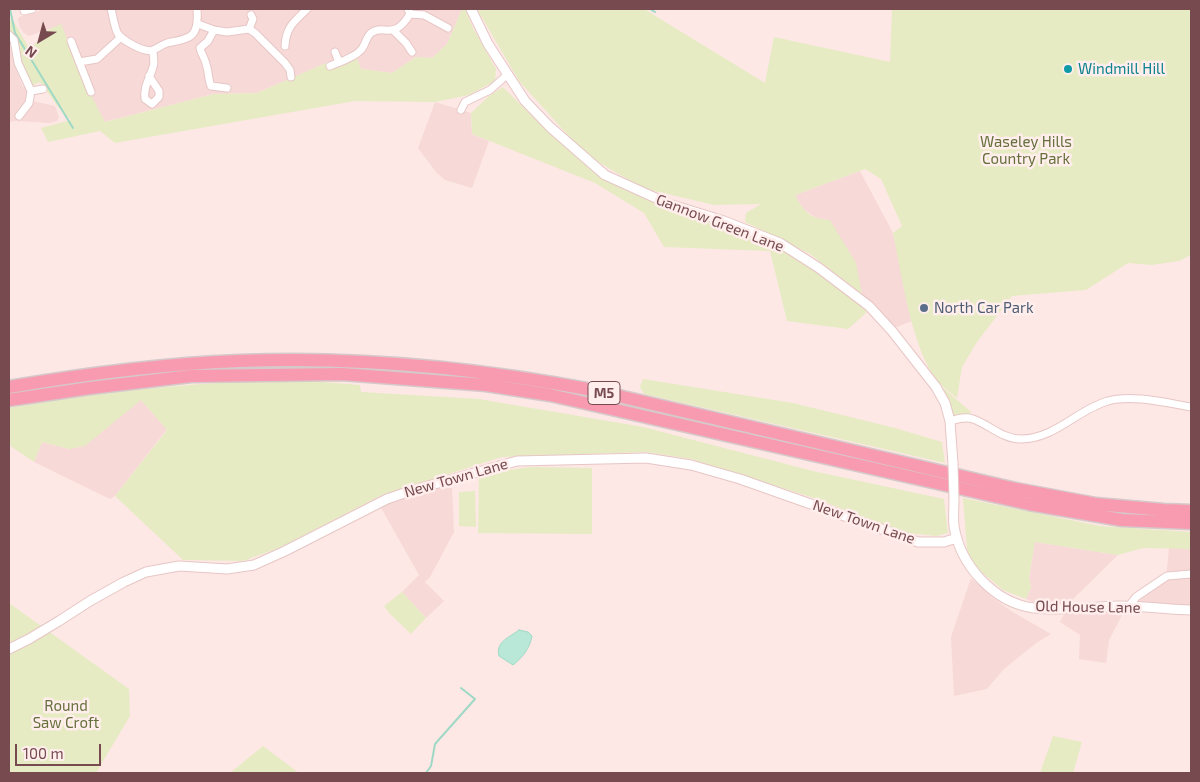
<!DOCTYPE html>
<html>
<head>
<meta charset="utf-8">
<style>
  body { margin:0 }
  #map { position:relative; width:1200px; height:782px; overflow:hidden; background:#fde8e5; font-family:"Exo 2",sans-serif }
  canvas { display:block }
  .frame { position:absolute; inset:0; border:10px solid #764a4f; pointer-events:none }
  .north { position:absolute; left:15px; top:15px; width:50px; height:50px; -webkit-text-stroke:4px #ffeeec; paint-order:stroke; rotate:217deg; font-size:14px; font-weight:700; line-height:20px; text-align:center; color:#764a4f }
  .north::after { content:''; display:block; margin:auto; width:18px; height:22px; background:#764a4f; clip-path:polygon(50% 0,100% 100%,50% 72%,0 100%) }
  .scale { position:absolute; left:15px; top:744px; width:86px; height:22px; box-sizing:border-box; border:2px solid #764a4f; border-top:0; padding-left:6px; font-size:15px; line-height:18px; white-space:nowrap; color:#764a4f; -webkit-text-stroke:4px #ffeeec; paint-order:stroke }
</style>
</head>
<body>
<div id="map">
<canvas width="1200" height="782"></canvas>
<div class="frame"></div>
<div class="north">N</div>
<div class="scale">100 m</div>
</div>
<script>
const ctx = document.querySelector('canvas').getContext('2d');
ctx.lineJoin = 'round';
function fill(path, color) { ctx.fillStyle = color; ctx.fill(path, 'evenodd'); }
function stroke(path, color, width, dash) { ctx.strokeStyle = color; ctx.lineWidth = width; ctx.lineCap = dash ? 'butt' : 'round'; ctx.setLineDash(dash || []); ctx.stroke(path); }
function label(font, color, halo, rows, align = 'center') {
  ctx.font = font + ' "Exo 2",sans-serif'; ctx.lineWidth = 5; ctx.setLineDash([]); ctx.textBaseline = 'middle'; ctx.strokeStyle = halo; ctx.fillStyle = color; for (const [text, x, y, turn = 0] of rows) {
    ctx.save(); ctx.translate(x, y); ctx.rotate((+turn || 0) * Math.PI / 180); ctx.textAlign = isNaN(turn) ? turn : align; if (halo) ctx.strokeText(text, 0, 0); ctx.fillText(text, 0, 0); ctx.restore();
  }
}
fill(new Path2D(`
  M45 9H462L447 44 432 58 416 57 392 73 361 69 354 51 257 93 214 94 104 122 92 99 61 25 29 36 24 33 20 28 18 19 19 17Z
  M9 44 12 49 15 67 23 87 31 86 33 101 55 106 59 117 57 121 50 123 16 121 9 122Z
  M435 102 471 113 472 134 489 141 472 188 445 180 436 172 418 148Z
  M860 171 893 233 912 321 894 328 862 294 830 220 817 219 802 208 795 195Z
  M141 400 167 429 115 496 110 499 34 462 42 442 69 449Z
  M446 486 452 488 454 532 430 577 425 582 444 601 426 618 402 592 419 575 380 506 409 494Z
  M1035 542 1118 555 1068 604 1040 605 1026 599 1031 587 1029 577Z
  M1169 548H1191V607L1138 604 1140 600 1166 579Z
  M971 578 992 597 1011 611 1051 634 1036 643 1004 669 987 689 954 696 951 637Z
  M1088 609 1115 612 1124 611 1109 640 1106 663 1079 659 1080 635 1060 622 1064 614Z`), '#f7d9d7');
fill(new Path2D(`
  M462 9H465L472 26 496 69 495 81 469 95 435 102 355 101 115 143 100 131 48 142 41 128 71 120 59 108 40 82 31 86 20 61 15 40 9 30V21L13 20 29 48 41 39 48 30 61 24C75 57 88 91 105 122L214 94 257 93 326 63 331 69 357 59 361 69 392 73 416 57 432 58 447 44Z
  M477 9H644L765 83 774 37 890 62 892 9H1191V255L1179 261 1152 265 1128 263 1086 290 1012 296 977 342 962 367 957 398C951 393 944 388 939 383 911 350 902 275 893 233L902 226 881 179 865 169 795 195C804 212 810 219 830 220L856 263 862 294 810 254 745 222 746 213 761 204 714 205 642 188 585 154 519 81Z
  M503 87 539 123 591 170 617 185 675 210 773 243 848 292 867 312 848 329 787 321 770 251 664 247 644 213 595 183 472 134 471 113 489 96Z
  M643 379 793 403 895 428 942 442 945 463 644 394 640 387Z
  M310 381 360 385 361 392 479 399 643 427 813 471 944 499 948 533 937 536 906 533 814 498 691 459 646 452 502 457 382 495 279 548 243 561 183 560 115 496 167 430 141 400 85 446 69 449 42 442 34 462 9 445V408C78 396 148 387 218 383 248 381 279 382 310 381Z
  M941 386 971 412V415H954L951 412 939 391Z
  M530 467 592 468V534L478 533 479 478 494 472Z
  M475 491 476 527 459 526V492Z
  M963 498 1100 526 1191 532V549L1143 548 1118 555 1035 542 1029 577 1031 587 1026 599 1003 590 973 565 967 549Z
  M402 592 426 618 411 634 390 614 384 606Z
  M9 603 129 689 130 716 96 773H9Z
  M1053 736 1082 742 1073 773H1040Z
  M263 746 299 773H230Z`), '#e6ebc3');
const water = new Path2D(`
  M519 630 528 632 532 636C530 648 523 657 513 665L499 656C495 642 510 637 519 630Z`);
fill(water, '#b9e7d8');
stroke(water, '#9fd9c6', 1);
stroke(new Path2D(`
  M10 9 15 33 73 128
  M650 9 655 12
  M426 773 431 766 435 744 475 699 461 688`), '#9fd9c6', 2);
const minor = new Path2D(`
  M111 9C113 16 114 25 117 32 119 39 146 54 153 50 158 48 161 45 167 43 192 38 199 37 197 9
  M24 11 32 9
  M410 14 424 15 448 28
  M198 24 214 30 227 32 249 29 255 33 285 63 290 70 291 77
  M249 29 253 19 251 15
  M214 30 208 41 200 48C201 54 205 58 206 64 209 72 208 79 211 86L227 88
  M394 31 406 43 412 52
  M9 35 14 40 18 63 31 91 29 103 19 116
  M71 41 91 92
  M285 46C286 27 294 22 307 9
  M335 52 339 62
  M79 62 97 59 120 38
  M330 66C339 62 354 58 361 50 365 46 366 37 371 33 384 23 393 42 410 14L408 9
  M149 76 159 91V97L152 104 145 99C143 87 150 78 153 67 155 63 153 56 153 51
  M31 91 43 89
  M461 110 465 102 490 90 507 75
  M950 421C957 419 965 416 973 419 990 425 1002 439 1021 439 1055 439 1078 409 1108 401 1131 394 1167 403 1191 407
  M1129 606 1136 597 1167 576 1191 574`);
const tertiary = new Path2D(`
  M471 9 488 44 525 101 550 127 605 175 669 204 724 221 780 243 819 268 869 306 892 331 936 387 945 403 950 421 953 464
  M954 499C954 507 953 517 954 526 960 565 994 603 1034 608 1062 611 1090 607 1119 606 1143 606 1167 609 1191 610
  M9 649 29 639 59 621 90 601 124 582 146 572 179 566 227 569 254 565 285 551 387 499 410 491 517 461 646 458 691 465 740 479 918 542H944L957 538`);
const motorway = new Path2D(`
  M9 387C85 374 161 364 239 361 358 356 477 368 593 390L1016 489 1096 504 1164 510 1191 511
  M9 400 90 388 191 376 342 374 486 385 550 395 1029 504 1122 520 1191 523`);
stroke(minor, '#e7c6c5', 9);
stroke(tertiary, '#e7c6c5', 11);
stroke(motorway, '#d6c9ca', 15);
stroke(minor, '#fff', 7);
stroke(tertiary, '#fff', 9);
stroke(motorway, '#f89bb0', 12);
const tertiaryBridge = new Path2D(`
  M953 464 954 499`);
stroke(tertiaryBridge, '#e7c6c5', 11, []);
stroke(tertiaryBridge, '#fff', 9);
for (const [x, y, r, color] of [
  [1068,69,5,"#0f9aa8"],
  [924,308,5,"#5c6f8a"]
]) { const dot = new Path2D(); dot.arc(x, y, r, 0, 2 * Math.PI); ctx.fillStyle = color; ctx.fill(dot); stroke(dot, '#ffeeec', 2); }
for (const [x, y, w] of [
  [604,393,32]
]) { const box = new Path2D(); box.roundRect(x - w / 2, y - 11.5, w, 23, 4); ctx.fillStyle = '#ffeeec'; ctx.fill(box); stroke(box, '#764a4f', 1); }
label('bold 14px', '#764a4f', null, [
  ["M5",604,393]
]);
label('15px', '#0d838f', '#ffeeec', [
  ["Windmill Hill",1078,69]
], 'left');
label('15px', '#65703c', '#ffeeec', [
  ["Waseley Hills",1026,142],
  ["Country Park",1026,159],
  ["Round",66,706],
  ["Saw Croft",66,723]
]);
label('15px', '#764a4f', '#ffeeec', [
  ["Gannow Green Lane",720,223,21],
  ["New Town Lane",456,478,-16],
  ["New Town Lane",864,522,19],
  ["Old House Lane",1088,607,1]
]);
label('15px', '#4e5e75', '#ffeeec', [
  ["North Car Park",934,308]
], 'left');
</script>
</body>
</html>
